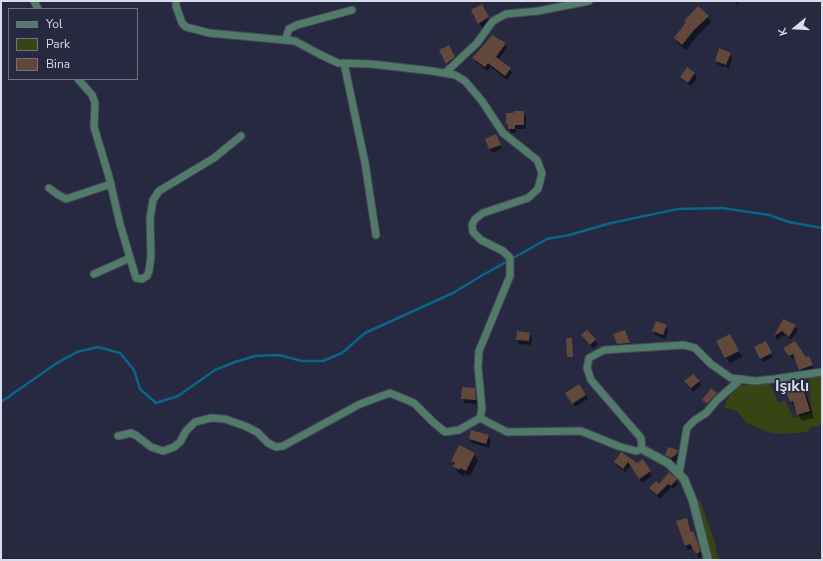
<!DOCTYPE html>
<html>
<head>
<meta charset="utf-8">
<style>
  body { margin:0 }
  #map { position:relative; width:823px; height:561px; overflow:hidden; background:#272940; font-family:"Nunito Sans",sans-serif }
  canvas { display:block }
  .frame { position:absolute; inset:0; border:2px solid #dadceb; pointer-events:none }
  .legend { position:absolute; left:8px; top:8px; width:130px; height:72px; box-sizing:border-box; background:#272940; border:1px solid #6f7184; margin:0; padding:5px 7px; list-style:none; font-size:12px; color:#dadceb }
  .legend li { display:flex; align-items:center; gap:8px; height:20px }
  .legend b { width:20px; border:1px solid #6f7184 }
  .north { position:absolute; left:775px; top:8px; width:40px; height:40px; -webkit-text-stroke:3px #272940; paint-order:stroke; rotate:252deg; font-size:11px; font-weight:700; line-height:16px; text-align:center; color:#dadceb }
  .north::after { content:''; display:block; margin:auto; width:14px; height:18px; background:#dadceb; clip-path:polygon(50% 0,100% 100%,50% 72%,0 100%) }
</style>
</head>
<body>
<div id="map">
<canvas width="823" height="561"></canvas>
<div class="frame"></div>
<ul class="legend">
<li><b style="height:5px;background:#517a68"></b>Yol</li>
<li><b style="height:11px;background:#394415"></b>Park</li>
<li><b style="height:11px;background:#62483b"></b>Bina</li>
</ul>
<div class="north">K</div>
</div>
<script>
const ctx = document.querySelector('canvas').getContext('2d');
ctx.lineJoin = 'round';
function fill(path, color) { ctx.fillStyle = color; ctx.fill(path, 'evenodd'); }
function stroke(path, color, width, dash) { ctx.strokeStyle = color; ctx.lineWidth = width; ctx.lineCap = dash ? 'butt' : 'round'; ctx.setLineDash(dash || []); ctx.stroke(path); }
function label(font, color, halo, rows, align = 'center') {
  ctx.font = font + ' "Nunito Sans",sans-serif'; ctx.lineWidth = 3.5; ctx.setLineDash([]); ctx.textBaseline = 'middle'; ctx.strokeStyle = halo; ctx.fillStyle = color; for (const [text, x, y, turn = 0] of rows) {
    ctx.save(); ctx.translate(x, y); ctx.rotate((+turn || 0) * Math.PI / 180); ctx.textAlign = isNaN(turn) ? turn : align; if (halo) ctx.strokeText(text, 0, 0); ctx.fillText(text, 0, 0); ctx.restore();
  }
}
fill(new Path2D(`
  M822 374V421H821L820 426 810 427 808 432 779 434 768 432 747 423 737 411 724 408 727 400 737 386 753 384H771L778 403 785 400 794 418 812 413 808 376Z
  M700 500 715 543 718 560H705L693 501Z`), '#394415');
fill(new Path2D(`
  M732 1H739L737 4Z
  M481 5 491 22 482 28 472 11Z
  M708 17 711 22 697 36 686 50 678 44 675 38Z
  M505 44 507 48 498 60 510 69 512 73 507 80 491 67 487 71 476 62 473 58Z
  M441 50H451L457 61 449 67Z
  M730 54 732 58 729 68 718 65 716 60Z
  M688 68 695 74 697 78 691 86 684 81 681 77Z
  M523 112 526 116V129H516V133H511L507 123Z
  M486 139H498L502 149 492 153Z
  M783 320 795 326 798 330 791 340 785 335 777 340 775 336Z
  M666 326 668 330 665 339 655 335 653 331Z
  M530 334 532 338 531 345 519 344 517 340Z
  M627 335 631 347 620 348 618 344Z
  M582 336 595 340 598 344 593 348 585 340Z
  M733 341 742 357 730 363 726 357Z
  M766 343 773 357 763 362 756 348Z
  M785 348 811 361 814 370 802 374 795 358 792 359Z
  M686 381 699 382 701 386 693 392Z
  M801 384 805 390 814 418 802 421 791 401Z
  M474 389 477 394V404L465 403 462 399Z
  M712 390 717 394 719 398 710 407 706 404 703 400Z
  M586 395 588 399 575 407 569 397Z
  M488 436 491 440 489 448 472 443 470 439Z
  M677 451 680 455 679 458 674 462 669 459 666 455Z
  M621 453 637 464 643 461 652 476 642 483 631 465 625 472 617 466 615 462Z
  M474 454 478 461 470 476 464 474 463 476 458 473 452 461Z
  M676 480 678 484 673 489 671 487 660 499 653 492 651 488Z
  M686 519 689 523 692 533 695 536 702 556 699 558 693 548 688 550 686 546 678 522Z`), '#0007');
stroke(new Path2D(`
  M1 402 57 363 77 352 98 347 120 353 134 370 140 389 156 403 178 396 215 370 235 362 255 356 279 355 302 361H323L342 353 365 333 453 293 481 276 547 239 569 235 611 223 678 209 722 208 769 215 789 222 822 228`), '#09668a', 2.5);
fill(new Path2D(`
  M482 4 489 17 478 24 471 10Z
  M698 6 709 16 694 30 682 45 674 38 686 22 684 21Z
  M492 35 506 43 496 57 511 68 505 76 488 63 485 67 472 58 482 47Z
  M449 45 455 57 446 64 439 50Z
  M719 48 731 53 726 65 715 61Z
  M687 67 695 73 688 83 680 77Z
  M514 111H524V125H515V129H508V124H506V113H513Z
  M496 134 501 145 489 149 485 139Z
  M783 319 796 325 789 337 782 331 774 336Z
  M656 321 667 325 663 335 652 331Z
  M587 330 596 339 590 345 581 335Z
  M625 330 630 343 617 344 613 334Z
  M517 331 530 333 529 341 516 340Z
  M730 334 739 351 725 358 716 341Z
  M566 338H572L573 357H567Z
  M766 341 772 353 760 359 754 347Z
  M795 341 806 357 809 356 813 365 799 370 793 354 789 356 783 348Z
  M693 374 700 381 691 388 684 381Z
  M801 382 810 411 797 415 793 401 790 402 785 388Z
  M579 384 586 395 572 404 565 393Z
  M462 387 475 388 476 400 461 399Z
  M711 388 717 393 707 404 702 400Z
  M471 430 489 435 486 444 469 439Z
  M459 445 475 453 466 471 460 468 459 470 453 466 455 463 451 461Z
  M668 447 678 450 677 454 671 458 665 455Z
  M621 452 623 453 637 463 643 459 651 471 639 479 628 462 623 469 614 462Z
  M669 472 677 479 671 486 668 484 657 495 649 488 656 481 659 484Z
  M687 518 691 532 693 531 698 543 700 552 696 554 690 544 685 546 676 521Z`), '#62483b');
const minor = new Path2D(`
  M34 1 38 9
  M285 40 289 29 297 25 352 10
  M344 63 365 163 376 235
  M445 73 477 43 493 21 506 14 538 11 589 1
  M78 79 92 95 95 103 94 127 109 177 120 224 136 278 142 279 147 276 149 271 151 256 150 219 153 200 159 191 214 158 241 136
  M49 188 57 194 66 199 111 184
  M94 274 130 258
  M480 418 507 432 581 431 618 446 636 451 642 449 641 438 591 380 587 368 589 358 604 350 684 345 695 348 711 364 731 378 755 381 774 379 822 372
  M118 436 131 433 137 436 151 447 163 451 174 447 180 442 186 431 195 422 211 418 225 419 245 426 257 432 268 443 276 447 283 446 360 404 390 393 414 403 433 422 445 432 459 430 480 418 482 409 478 367 479 351 510 276V258L503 251 481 240 473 232 472 225 475 219 483 213 528 198 538 189 542 173 537 160 503 133 482 101 465 81 455 75 432 71 371 64 338 63 319 54 295 41 209 33 186 27 182 23 176 6V1
  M679 474 687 428 695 420 706 413 717 400 741 379`);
const tertiary = new Path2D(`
  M642 449 668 463 684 479 693 501 708 560`);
stroke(minor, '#44465b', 9);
stroke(tertiary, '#44465b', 10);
stroke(minor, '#517a68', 7);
stroke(tertiary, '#517a68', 8);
label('bold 16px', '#dadceb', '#272940', [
  ["Işıklı",792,387]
]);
</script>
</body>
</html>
